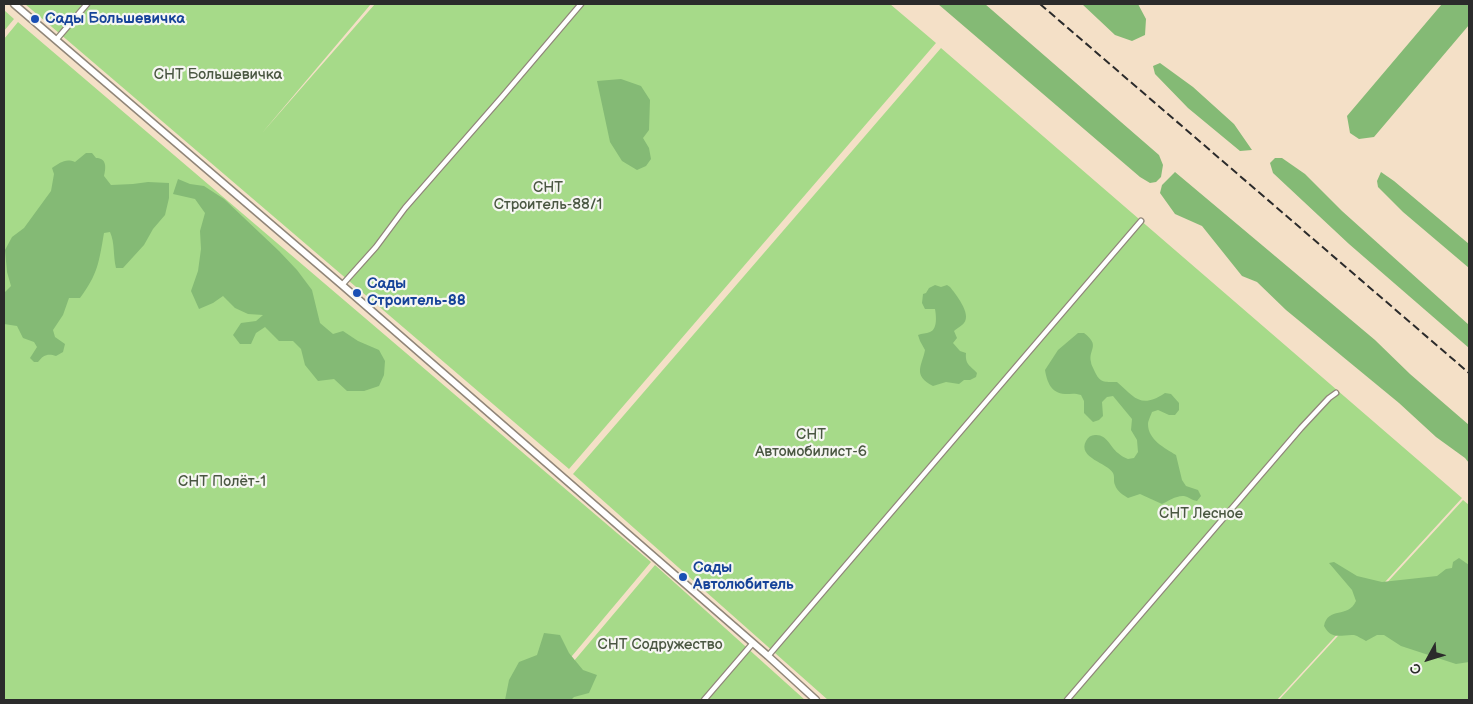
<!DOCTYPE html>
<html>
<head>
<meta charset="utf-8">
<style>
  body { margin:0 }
  #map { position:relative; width:1473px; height:704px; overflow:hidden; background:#f4e0c7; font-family:"Balsamiq Sans",sans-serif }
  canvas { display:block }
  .frame { position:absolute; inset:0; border:5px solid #2b2b2b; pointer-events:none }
  .north { position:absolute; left:1403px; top:634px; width:50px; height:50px; -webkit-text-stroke:4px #f6f6f2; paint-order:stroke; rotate:231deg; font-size:14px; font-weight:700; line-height:20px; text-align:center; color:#2b2b2b }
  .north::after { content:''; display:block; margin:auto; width:18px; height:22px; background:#2b2b2b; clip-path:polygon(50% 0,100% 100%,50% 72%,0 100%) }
</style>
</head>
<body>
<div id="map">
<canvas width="1473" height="704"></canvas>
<div class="frame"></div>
<div class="north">С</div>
</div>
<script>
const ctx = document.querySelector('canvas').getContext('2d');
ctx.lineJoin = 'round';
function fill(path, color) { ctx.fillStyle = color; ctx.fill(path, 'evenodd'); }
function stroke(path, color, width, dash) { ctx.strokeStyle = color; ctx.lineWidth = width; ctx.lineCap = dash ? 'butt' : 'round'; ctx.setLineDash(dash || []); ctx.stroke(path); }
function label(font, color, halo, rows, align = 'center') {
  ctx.font = font + ' "Balsamiq Sans",sans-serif'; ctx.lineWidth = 4.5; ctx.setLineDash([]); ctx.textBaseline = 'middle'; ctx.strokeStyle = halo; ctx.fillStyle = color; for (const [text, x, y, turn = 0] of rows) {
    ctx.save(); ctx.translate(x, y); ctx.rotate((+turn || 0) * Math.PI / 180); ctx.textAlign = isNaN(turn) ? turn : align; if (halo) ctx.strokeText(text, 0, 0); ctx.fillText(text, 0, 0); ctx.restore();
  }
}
fill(new Path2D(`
  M25 4H371L262 133 375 4H890L936 43 569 469Z
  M4 10 14 19 4 31Z
  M18 22 651 562 535 700H4V39Z
  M941 48 1462 498 1277 700H828L573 474Z
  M1463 500 1469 505V700H1279Z
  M655 565 805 700H541Z`), '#a6da89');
fill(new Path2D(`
  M938 4H985L1159 155 1163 165 1161 177 1156 182 1150 183 1140 177Z
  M1082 4H1138L1146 19 1145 35 1132 41 1115 35Z
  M1442 4H1469V25L1374 137 1359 139 1350 133 1347 116Z
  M1160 63 1193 87 1234 124 1252 150 1240 151 1188 108 1155 74 1153 66Z
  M621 79 641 86 650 100 649 130 643 138 649 148 651 159 646 166 637 170 622 161 610 142 597 81Z
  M86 153H92L96 158C107 158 106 168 104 176L111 185 133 184 148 182 169 183V198L165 215 153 229 144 245 123 268H116C113 256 115 243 110 232L104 233C99 262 98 274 80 298H69L63 315 53 330 55 337 65 344 63 352 56 356C48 353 43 355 38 362H34L30 358 37 347 34 342 23 338 17 326 4 324V293L11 286 7 272 5 250 12 237 24 228 51 191 54 174 52 168C60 163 65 158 75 162Z
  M1275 158H1282L1305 174 1342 211 1469 325V348L1349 244 1273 173 1270 163Z
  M1175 172 1375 340 1410 374 1469 425V463L1465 458 1436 437 1399 403 1286 310 1257 282 1242 276 1202 226 1175 214 1160 193 1162 185Z
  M1381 172 1394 181 1469 244V268L1403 212 1378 187 1377 181Z
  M178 179 190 184 204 186 224 199 279 251 297 270 312 290 320 323 333 334 343 331 358 341 379 350 385 361 384 375 379 386 364 391H347L334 379 318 381 305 365 301 349 293 341H279L265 327 256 333 251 344H240L233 335 241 323 256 321 263 315 248 314 235 308 223 296 213 303 199 309 191 291 198 271 201 249 200 231 205 213 195 199 173 194Z
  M935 285 941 287 947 285 950 287C955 293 972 314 964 323 962 326 957 328 954 331L957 338 953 343 960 351 966 353C965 365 970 365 977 373L976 377 970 380H964L959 384 946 382 933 386C912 375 922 366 925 350L920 341 918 335C922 333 926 334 930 332 938 329 936 315 935 309H925L922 303 923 294 926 293 929 288Z
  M1078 333H1084C1101 346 1088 349 1091 362 1091 365 1093 367 1094 370 1100 383 1103 382 1117 382 1135 398 1141 409 1165 393L1171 394 1179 403V410L1175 415H1169L1158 410 1152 412C1151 415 1148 421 1148 424 1148 440 1165 448 1176 455L1182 480 1186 486 1198 490 1201 496 1197 501C1191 500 1189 497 1184 496 1177 495 1168 501 1162 504L1140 494 1128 498C1123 495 1117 491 1115 485 1113 481 1115 477 1113 473 1108 463 1077 458 1086 441 1088 437 1091 435 1095 435 1107 434 1110 447 1118 453 1121 456 1125 458 1128 459L1134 458 1138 452 1137 440 1131 430 1132 419 1113 396 1107 397 1102 402 1103 416 1099 420 1093 422 1084 413V401L1081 395C1075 393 1071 394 1065 394 1051 393 1047 382 1045 370L1058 350Z
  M1459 558 1469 565V662L1456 664 1401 646 1384 635H1377L1366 641C1362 639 1358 636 1354 635 1342 634 1332 641 1324 626 1328 606 1348 619 1356 601L1352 590 1329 563 1334 562 1357 576 1382 582 1437 576 1446 569 1452 568 1453 562Z
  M544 633 560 635 569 653 583 670 597 675 589 693 574 697 571 700H505L509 680 519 662 537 655Z`), '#84ba75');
const street = new Path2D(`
  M56 40 87 4
  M342 285 376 247 405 208 502 97 581 4
  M768 656 1141 221
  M704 700 753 643
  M1067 700 1301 428 1329 398 1336 393`);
const secondary = new Path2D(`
  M14 4 342 285 768 656 816 700`);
stroke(street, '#908679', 7);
stroke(secondary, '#908679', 9);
stroke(street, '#fff', 4.5);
stroke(secondary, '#fff', 6);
stroke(new Path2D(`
  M1040 4 1469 373`), '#2b2b2b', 2, [8, 4]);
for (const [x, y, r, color] of [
  [35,19,5,"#1a4fb4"],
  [357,293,5,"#1a4fb4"],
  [683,577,5,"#1a4fb4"]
]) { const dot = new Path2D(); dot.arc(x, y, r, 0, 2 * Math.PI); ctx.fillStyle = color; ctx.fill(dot); stroke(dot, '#f6f6f2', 2); }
label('bold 15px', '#164399', '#f6f6f2', [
  ["Сады Большевичка",45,19],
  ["Сады",367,284],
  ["Строитель-88",367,301],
  ["Сады",693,568],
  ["Автолюбитель",693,585]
], 'left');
label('15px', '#4a5742', '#f6f6f2', [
  ["СНТ Большевичка",218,75],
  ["СНТ",548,188],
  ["Строитель-88/1",548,205],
  ["СНТ",811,435],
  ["Автомобилист-6",811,452],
  ["СНТ Полёт-1",222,482],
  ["СНТ Лесное",1201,514],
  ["СНТ Содружество",660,645]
]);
</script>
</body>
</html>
